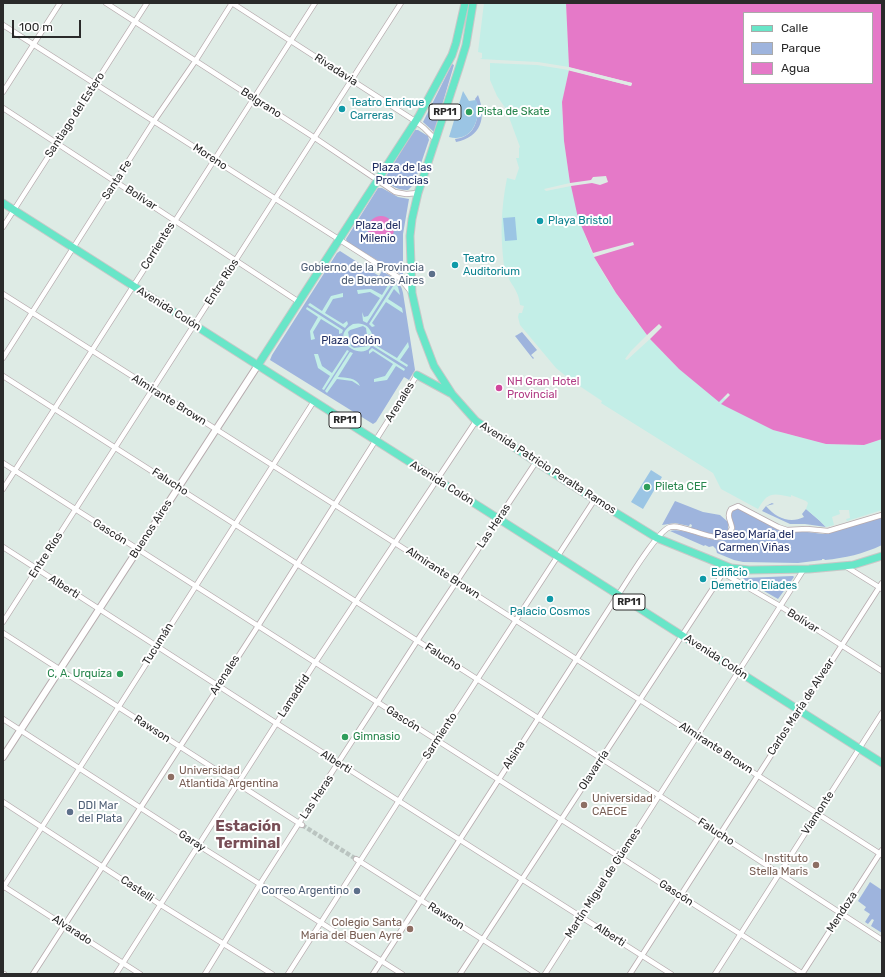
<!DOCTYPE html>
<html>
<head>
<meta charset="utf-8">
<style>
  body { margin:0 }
  #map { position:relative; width:885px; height:977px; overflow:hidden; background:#deebe5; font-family:Rubik,sans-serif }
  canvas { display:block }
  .frame { position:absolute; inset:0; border:4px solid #2a2a2a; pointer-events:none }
  .legend { position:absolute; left:743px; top:12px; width:130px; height:72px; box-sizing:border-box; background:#fff; border:1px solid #aaa; margin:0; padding:5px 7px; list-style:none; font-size:12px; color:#2a2a2a }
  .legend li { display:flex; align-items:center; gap:8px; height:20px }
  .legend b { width:20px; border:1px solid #aaa }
  .scale { position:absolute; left:12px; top:20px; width:69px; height:18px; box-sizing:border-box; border:2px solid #2a2a2a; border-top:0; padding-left:5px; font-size:12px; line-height:14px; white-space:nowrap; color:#2a2a2a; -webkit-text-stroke:3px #fff; paint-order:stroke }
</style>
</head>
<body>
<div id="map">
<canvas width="885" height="977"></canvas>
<div class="frame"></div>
<ul class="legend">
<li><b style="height:5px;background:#68e6c8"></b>Calle</li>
<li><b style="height:11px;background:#9eb4dd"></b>Parque</li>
<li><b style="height:11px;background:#e579c8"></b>Agua</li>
</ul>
<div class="scale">100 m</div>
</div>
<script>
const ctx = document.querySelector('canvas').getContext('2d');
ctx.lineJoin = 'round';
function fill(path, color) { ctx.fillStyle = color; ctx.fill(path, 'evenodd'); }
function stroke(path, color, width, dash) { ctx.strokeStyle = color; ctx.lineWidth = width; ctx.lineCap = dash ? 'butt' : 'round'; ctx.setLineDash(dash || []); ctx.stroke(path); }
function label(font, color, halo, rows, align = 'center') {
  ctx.font = font + ' Rubik,sans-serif'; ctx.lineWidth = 4; ctx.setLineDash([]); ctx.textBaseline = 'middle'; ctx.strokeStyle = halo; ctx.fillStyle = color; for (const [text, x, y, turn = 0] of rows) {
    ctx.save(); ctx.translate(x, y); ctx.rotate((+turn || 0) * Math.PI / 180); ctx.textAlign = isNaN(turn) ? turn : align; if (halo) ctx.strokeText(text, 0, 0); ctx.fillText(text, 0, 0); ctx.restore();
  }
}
fill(new Path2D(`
  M452 64 454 65 434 132 423 122Z
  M478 95C487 118 481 137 456 142L455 139C467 138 475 130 477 118L482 116 475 99Z
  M414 130H418L428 136 429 140 414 184 408 190C400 191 387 185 385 178Z
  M378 188H382L398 197 409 199 403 234V275L400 274 347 242 346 239Z
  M340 251 379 276 382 271C392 277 401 281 403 293L415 370 409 380 404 377 376 422 373 424 270 360 272 355 337 253Z
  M522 332 537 350 531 355 534 358 533 359 515 336 517 335Z
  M675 501 703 512 720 515 728 522V530C719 540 702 532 691 528L692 525 690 524 689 526 675 523 662 525Z
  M772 503 774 504 766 506C776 518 790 524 804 517L802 514 806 509 820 521 826 527 805 524H790L762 511 766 506Z
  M737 508 776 528 823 534 830 533 882 517V545C863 554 845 558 825 560L824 559H822V560L798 563 743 562 734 560 717 553 716 549 713 546 709 547 705 545 704 546 670 531C687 525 725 554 734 532 737 525 729 519 732 511Z
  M793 576 794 577 778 599 743 579 744 578Z
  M870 882 882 890V933L871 926 874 920 872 919 868 924 865 922 870 914 864 910 866 907 858 901Z`), '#9eb4dd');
fill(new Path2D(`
  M484 3H566L569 67 538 62 480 59 482 58V53L478 52Z
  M490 63 537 65 569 70 562 103 564 141 570 183 544 189 546 191 571 186C577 210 583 234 594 256 607 284 629 311 647 335L631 351 625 359 627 360 650 339 679 369 773 430 826 444 864 445 882 439V510L847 521 846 519 850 518 849 510H839L840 514 832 517 834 525 826 527 820 521 806 509 808 503 806 501 791 495V497C772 493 768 492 758 509L721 489 713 473 601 403 602 401 572 381 556 368 520 325 518 317 519 313H522L524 306 520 305C519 294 515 289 510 281 507 276 508 270 504 266 500 234 501 209 507 178L515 180 519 168 516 158H519V148L520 147 506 109 497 96 490 80Z
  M380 280H390L393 282 367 323 363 321 362 312 364 317 368 316 380 298 370 292 358 294 357 290 371 289 382 295 388 285Z
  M395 283 398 287 400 295 394 289 388 299 402 308 403 313 386 302 372 323 375 326 372 327 369 324Z
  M343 293V297L333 299 325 313 343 324 347 321 348 324 345 328 308 305 310 303 322 311 331 296Z
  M307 307 343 330 342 333 339 334V330L321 319 313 332 315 339 311 340 310 331 318 317 306 309Z
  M353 324C362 322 369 325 372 334L367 335 366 328 363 326 350 330 348 332 351 346 354 348 368 346 370 343 367 336 373 335C375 370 322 341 353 324Z
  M378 342 377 346 397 358 408 342 409 347 400 360 408 365 407 367 373 346 375 343Z
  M372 348 405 369 404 371 396 366 387 380 374 382V379L385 376 393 364 373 351 369 354V351Z
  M347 350 349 351 324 390 322 389 330 376 318 368 314 354H318L322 366 332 373Z
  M350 352 353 353 338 377C346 378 356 377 360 386L352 381 337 379 327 393 325 391Z`), '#c3eee7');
fill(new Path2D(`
  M463 91 469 101 476 100 482 116 477 118C474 132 464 141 449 137Z
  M515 217 517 240 505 241 503 218Z
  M651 470 662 477 643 509 631 502Z`), '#9bc5e4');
fill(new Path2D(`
  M566 3H882V439L864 445 826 444 773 430 721 404 730 395 728 393 719 402 679 369 650 339 662 327 659 324 647 335 616 293 594 257 634 245 633 242 593 253 578 218 571 186 592 183 600 185 608 182 606 176 593 177 591 180 570 183 564 141 562 102 569 70 631 86 632 83 569 67ZM744 13H872V83H744Z
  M368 229a13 13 0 1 1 26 0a13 13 0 1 1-26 0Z`), '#e579c8');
fill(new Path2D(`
  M567 67 632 83 631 86 567 70Z`), '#deebe5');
stroke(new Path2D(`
  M302 825 356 859`), '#bac4c0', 4.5, [4.5, 2]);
const minor = new Path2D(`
  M106 3 315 138 395 192 406 194 418 193
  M232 3 415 121 424 128 436 140
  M3 25 398 277 403 282 411 292
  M3 92 60 3
  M3 108 299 302
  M3 227 147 3
  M3 294 395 543 882 855
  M3 358 154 121 196 60 232 3
  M3 376 646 787 882 940
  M3 463 803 974
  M3 489 315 3
  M3 547 276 723 671 974
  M845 566 882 589
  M723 573 780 606 882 671
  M3 622 401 3
  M3 633 302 825
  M3 719 198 845 402 974
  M3 802 161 905 272 974
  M356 859 537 974
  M3 886 140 974
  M3 888 314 401
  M3 974H4
  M33 974 258 626 417 375
  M116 974 315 663 476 421
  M205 974 260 884 299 823 417 641 536 462
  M288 974 437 741 595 499
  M373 974 618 595C627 582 657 531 670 527 687 523 723 551 732 528 731 521 726 516 731 509L738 506 778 527 787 530 807 529 828 531 882 515
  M460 974 727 567
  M545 974 804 569
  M630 974 882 583
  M715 974 882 713
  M802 974 882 850`);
const tertiary = new Path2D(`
  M3 757 258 365`);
const primary = new Path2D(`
  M473 3 466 45 459 68 418 193 412 219 410 236 412 293 420 329 434 366 452 394 476 421 536 462 600 503 657 538 731 568 749 570 809 569 853 565 882 556
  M3 203 882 763
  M258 365 419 116 452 55 456 43 465 3
  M417 375 450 393`);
stroke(minor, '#b6aaad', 6);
stroke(tertiary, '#b6aaad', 8);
stroke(primary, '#c8c8c8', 9);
stroke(minor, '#fff', 4.5);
stroke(tertiary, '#fff', 6);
stroke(primary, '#68e6c8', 7);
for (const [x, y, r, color] of [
  [342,109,4,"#0f9aa8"],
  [469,112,4,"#2e9e5b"],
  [540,221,4,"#0f9aa8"],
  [455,265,4,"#0f9aa8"],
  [432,274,4,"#5c6f8a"],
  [499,388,4,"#d1479c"],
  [647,487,4,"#2e9e5b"],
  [703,579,4,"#0f9aa8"],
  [550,599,4,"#0f9aa8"],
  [120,674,4,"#2e9e5b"],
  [345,737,4,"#2e9e5b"],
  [171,777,4,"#8d6e63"],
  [584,805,4,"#8d6e63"],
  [70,812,4,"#5c6f8a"],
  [816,865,4,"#8d6e63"],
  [357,891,4,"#5c6f8a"],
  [410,929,4,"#8d6e63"]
]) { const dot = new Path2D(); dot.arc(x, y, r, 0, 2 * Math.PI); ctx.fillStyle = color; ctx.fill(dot); stroke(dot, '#fff', 1.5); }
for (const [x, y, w] of [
  [445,112,32],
  [345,420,32],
  [629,602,32]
]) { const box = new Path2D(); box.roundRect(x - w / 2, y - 8, w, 16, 3); ctx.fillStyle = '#fff'; ctx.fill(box); stroke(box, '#2a2a2a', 1); }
label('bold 10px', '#2a2a2a', null, [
  ["RP11",445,112],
  ["RP11",345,420],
  ["RP11",629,602]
]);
label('11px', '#2a2a2a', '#fff', [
  ["Rivadavia",336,70,33],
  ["Belgrano",261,103,33],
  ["Santiago del Estero",75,115,-57],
  ["Moreno",210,157,33],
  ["Santa Fe",117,180,-57],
  ["Bolívar",141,198,33],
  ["Corrientes",158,246,-58],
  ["Entre Ríos",222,282,-57],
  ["Avenida Colón",169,309,32],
  ["Almirante Brown",169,400,32],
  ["Arenales",400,402,-58],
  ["Avenida Patricio Peralta Ramos",548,468,33],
  ["Falucho",170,482,33],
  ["Avenida Colón",442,483,32],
  ["Las Heras",494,526,-56],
  ["Buenos Aires",151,529,-57],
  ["Gascón",110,532,32],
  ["Entre Ríos",46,555,-57],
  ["Almirante Brown",443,573,33],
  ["Alberti",64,587,33],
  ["Bolívar",803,621,32],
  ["Tucumán",158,644,-58],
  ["Falucho",443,657,33],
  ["Avenida Colón",716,657,33],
  ["Arenales",225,675,-57],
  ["Lamadrid",294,696,-57],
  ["Carlos María de Alvear",801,707,-57],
  ["Gascón",403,719,33],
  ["Rawson",152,729,33],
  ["Sarmiento",440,736,-57],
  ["Almirante Brown",716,748,33],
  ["Alsina",514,755,-57],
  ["Alberti",336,762,32],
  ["Olavarría",594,770,-57],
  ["Las Heras",317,797,-56],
  ["Viamonte",818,813,-57],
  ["Falucho",716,832,33],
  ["Garay",192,841,33],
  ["Martín Miguel de Güemes",603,883,-57],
  ["Castelli",137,889,34],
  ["Gascón",676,893,33],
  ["Mendoza",842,912,-57],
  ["Rawson",446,916,32],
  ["Alvarado",72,930,33],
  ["Alberti",610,935,33]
]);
label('11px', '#0d838f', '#fff', [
  ["Teatro Enrique",350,103],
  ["Carreras",350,116],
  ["Playa Bristol",548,221],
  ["Teatro",463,259],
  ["Auditorium",463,272],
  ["Edificio",711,573],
  ["Demetrio Elíades",711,586],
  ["Palacio Cosmos",550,612,"center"]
], 'left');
label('11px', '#27864d', '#fff', [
  ["Pista de Skate",477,112],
  ["Pileta CEF",655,487],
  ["C, A. Urquiza",112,674,"right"],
  ["Gimnasio",353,737]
], 'left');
label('11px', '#202e62', '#fff', [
  ["Plaza de las",402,168],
  ["Provincias",402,181],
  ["Plaza del",378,226],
  ["Milenio",378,239],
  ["Plaza Colón",351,341],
  ["Paseo María del",754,535],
  ["Carmen Viñas",754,548]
]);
label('11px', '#4e5e75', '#fff', [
  ["Gobierno de la Provincia",424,268],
  ["de Buenos Aires",424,281],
  ["DDI Mar",78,806,"left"],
  ["del Plata",78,819,"left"],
  ["Correo Argentino",349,891]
], 'right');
label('11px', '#b23c85', '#fff', [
  ["NH Gran Hotel",507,382],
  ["Provincial",507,395]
], 'left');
label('11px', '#785e54', '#fff', [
  ["Universidad",179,771],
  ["Atlantida Argentina",179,784],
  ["Universidad",592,799],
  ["CAECE",592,812],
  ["Instituto",808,859,"right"],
  ["Stella Maris",808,872,"right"],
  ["Colegio Santa",402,923,"right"],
  ["Maria del Buen Ayre",402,936,"right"]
], 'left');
label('bold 15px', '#784e56', '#fff', [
  ["Estación",248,827],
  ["Terminal",248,844]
]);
</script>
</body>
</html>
